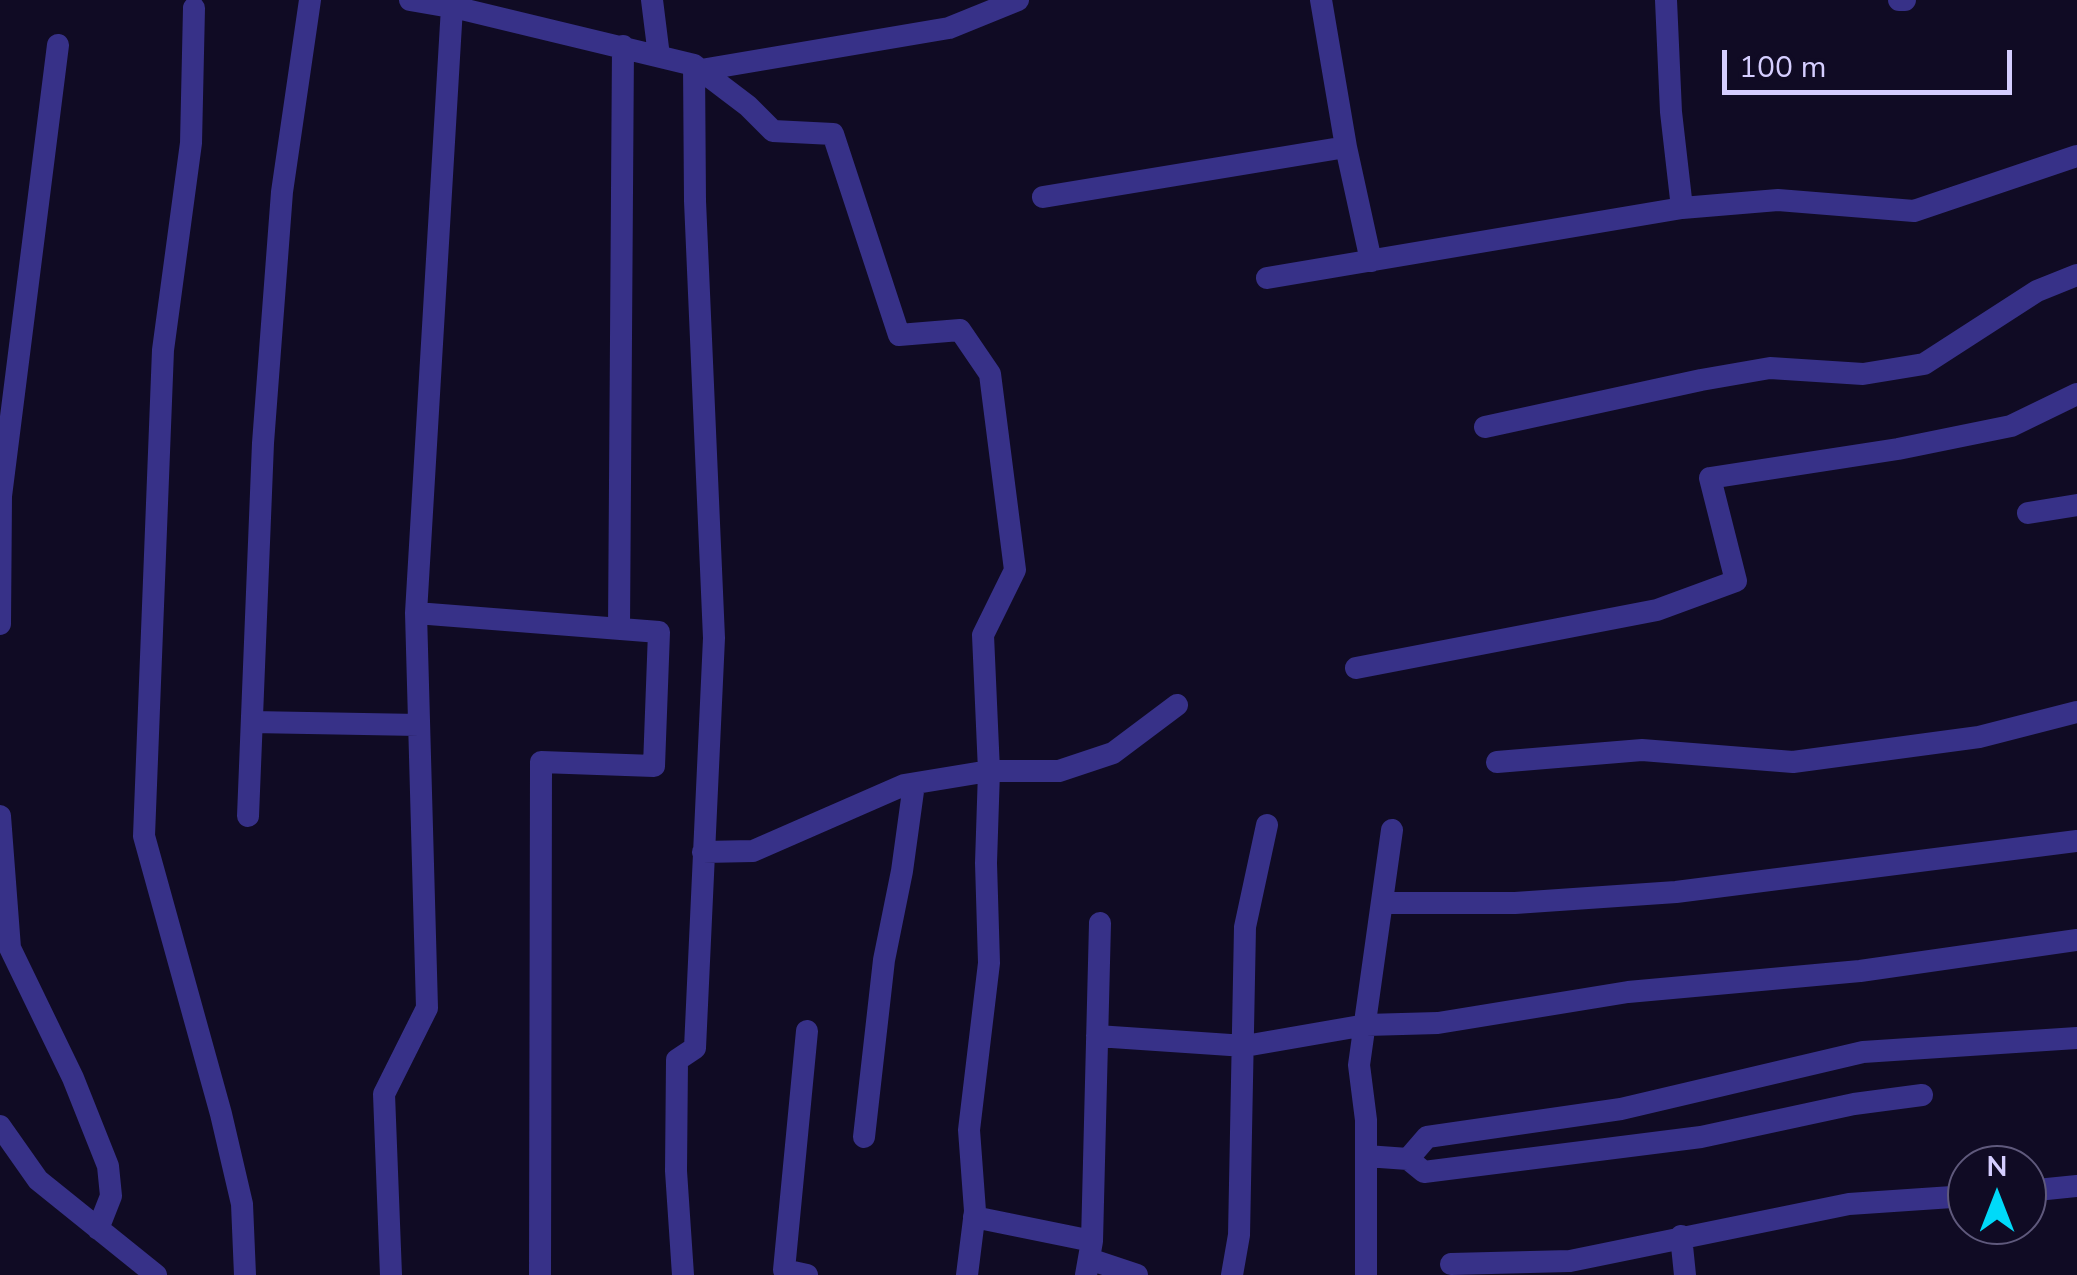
<!DOCTYPE html>
<html>
<head>
<meta charset="utf-8">
<style>
  body { margin:0 }
  #map { position:relative; width:2077px; height:1275px; overflow:hidden; background:#100b24; font-family:"Nunito Sans",sans-serif }
  canvas { display:block }
  .north { position:absolute; left:1947px; top:1145px; width:100px; height:100px; box-sizing:border-box; background:#100b24; border:2px solid #5f597c; border-radius:50%; rotate:0deg; font-size:28px; font-weight:700; line-height:40px; text-align:center; color:#d5ceff }
  .north::after { content:''; display:block; margin:auto; width:35px; height:45px; background:#00daf9; clip-path:polygon(50% 0,100% 100%,50% 72%,0 100%) }
  .scale { position:absolute; left:1722px; top:50px; width:290px; height:45px; box-sizing:border-box; border:5px solid #d5ceff; border-top:0; padding-left:12px; font-size:30px; line-height:35px; white-space:nowrap; color:#d5ceff; -webkit-text-stroke:8px #100b24; paint-order:stroke }
</style>
</head>
<body>
<div id="map">
<canvas width="2077" height="1275"></canvas>
<div class="north">N</div>
<div class="scale">100 m</div>
</div>
<script>
const ctx = document.querySelector('canvas').getContext('2d');
ctx.lineJoin = 'round';
function stroke(path, color, width, dash) { ctx.strokeStyle = color; ctx.lineWidth = width; ctx.lineCap = dash ? 'butt' : 'round'; ctx.setLineDash(dash || []); ctx.stroke(path); }
stroke(new Path2D(`
  M410 0 462 9 694 65 748 106 773 131 833 134 899 335 960 330 990 374 1015 570 983 635 989 771 986 863 989 963 969 1130 975 1211 967 1275
  M652 0 659 56
  M1321 0 1346 147
  M1666 0 1671 112 1682 208
  M1899 0H1905
  M194 8 191 143 163 350 144 836 221 1114 242 1204 245 1275
  M701 70 949 28 1018 0
  M1043 197 1346 147 1371 261
  M1267 278 1682 208 1778 200 1914 211 2077 156
  M1485 427 1701 380 1770 368 1863 374 1924 364 2037 291 2077 275
  M2028 513 2077 505
  M416 613 659 632 654 766 541 762 540 1275
  M0 624 1 496 58 45
  M619 628 623 46
  M1356 668 1657 610 1736 581 1710 478 1898 449 2011 426 2077 394
  M252 722 419 725
  M1497 762 1642 750 1793 762 1979 737 2077 712
  M0 816 10 948 73 1078 108 1166 111 1196 98 1229
  M248 816 263 443 282 192 310 0
  M703 852 753 851 904 785 989 771H1059L1113 753 1177 705
  M1383 903H1515L1676 892 2077 841
  M807 1031 784 1270 807 1275
  M1097 1036 1245 1046 1366 1025 1438 1023 1628 992 1860 971 2077 940
  M0 1126 38 1180 156 1275
  M864 1137 884 960 902 871 914 784
  M1366 1156 1408 1159 1424 1172 1701 1137 1854 1104 1922 1095
  M1408 1159 1427 1137 1621 1109 1863 1052 2077 1038
  M2027 1191 2077 1186
  M974 1217 1092 1241
  M1681 1236 1685 1275
  M1089 1259 1137 1275
  M1451 1264 1570 1261 1849 1204 1967 1196
  M391 1275 384 1094 427 1008 416 613 452 7
  M683 1275 676 1171 677 1060 695 1048 714 638 695 201 694 65
  M1086 1275 1092 1241 1100 923
  M1232 1275 1239 1235 1245 927 1267 825
  M1366 1275V1120L1359 1065 1392 830`), '#373188', 22);
</script>
</body>
</html>
